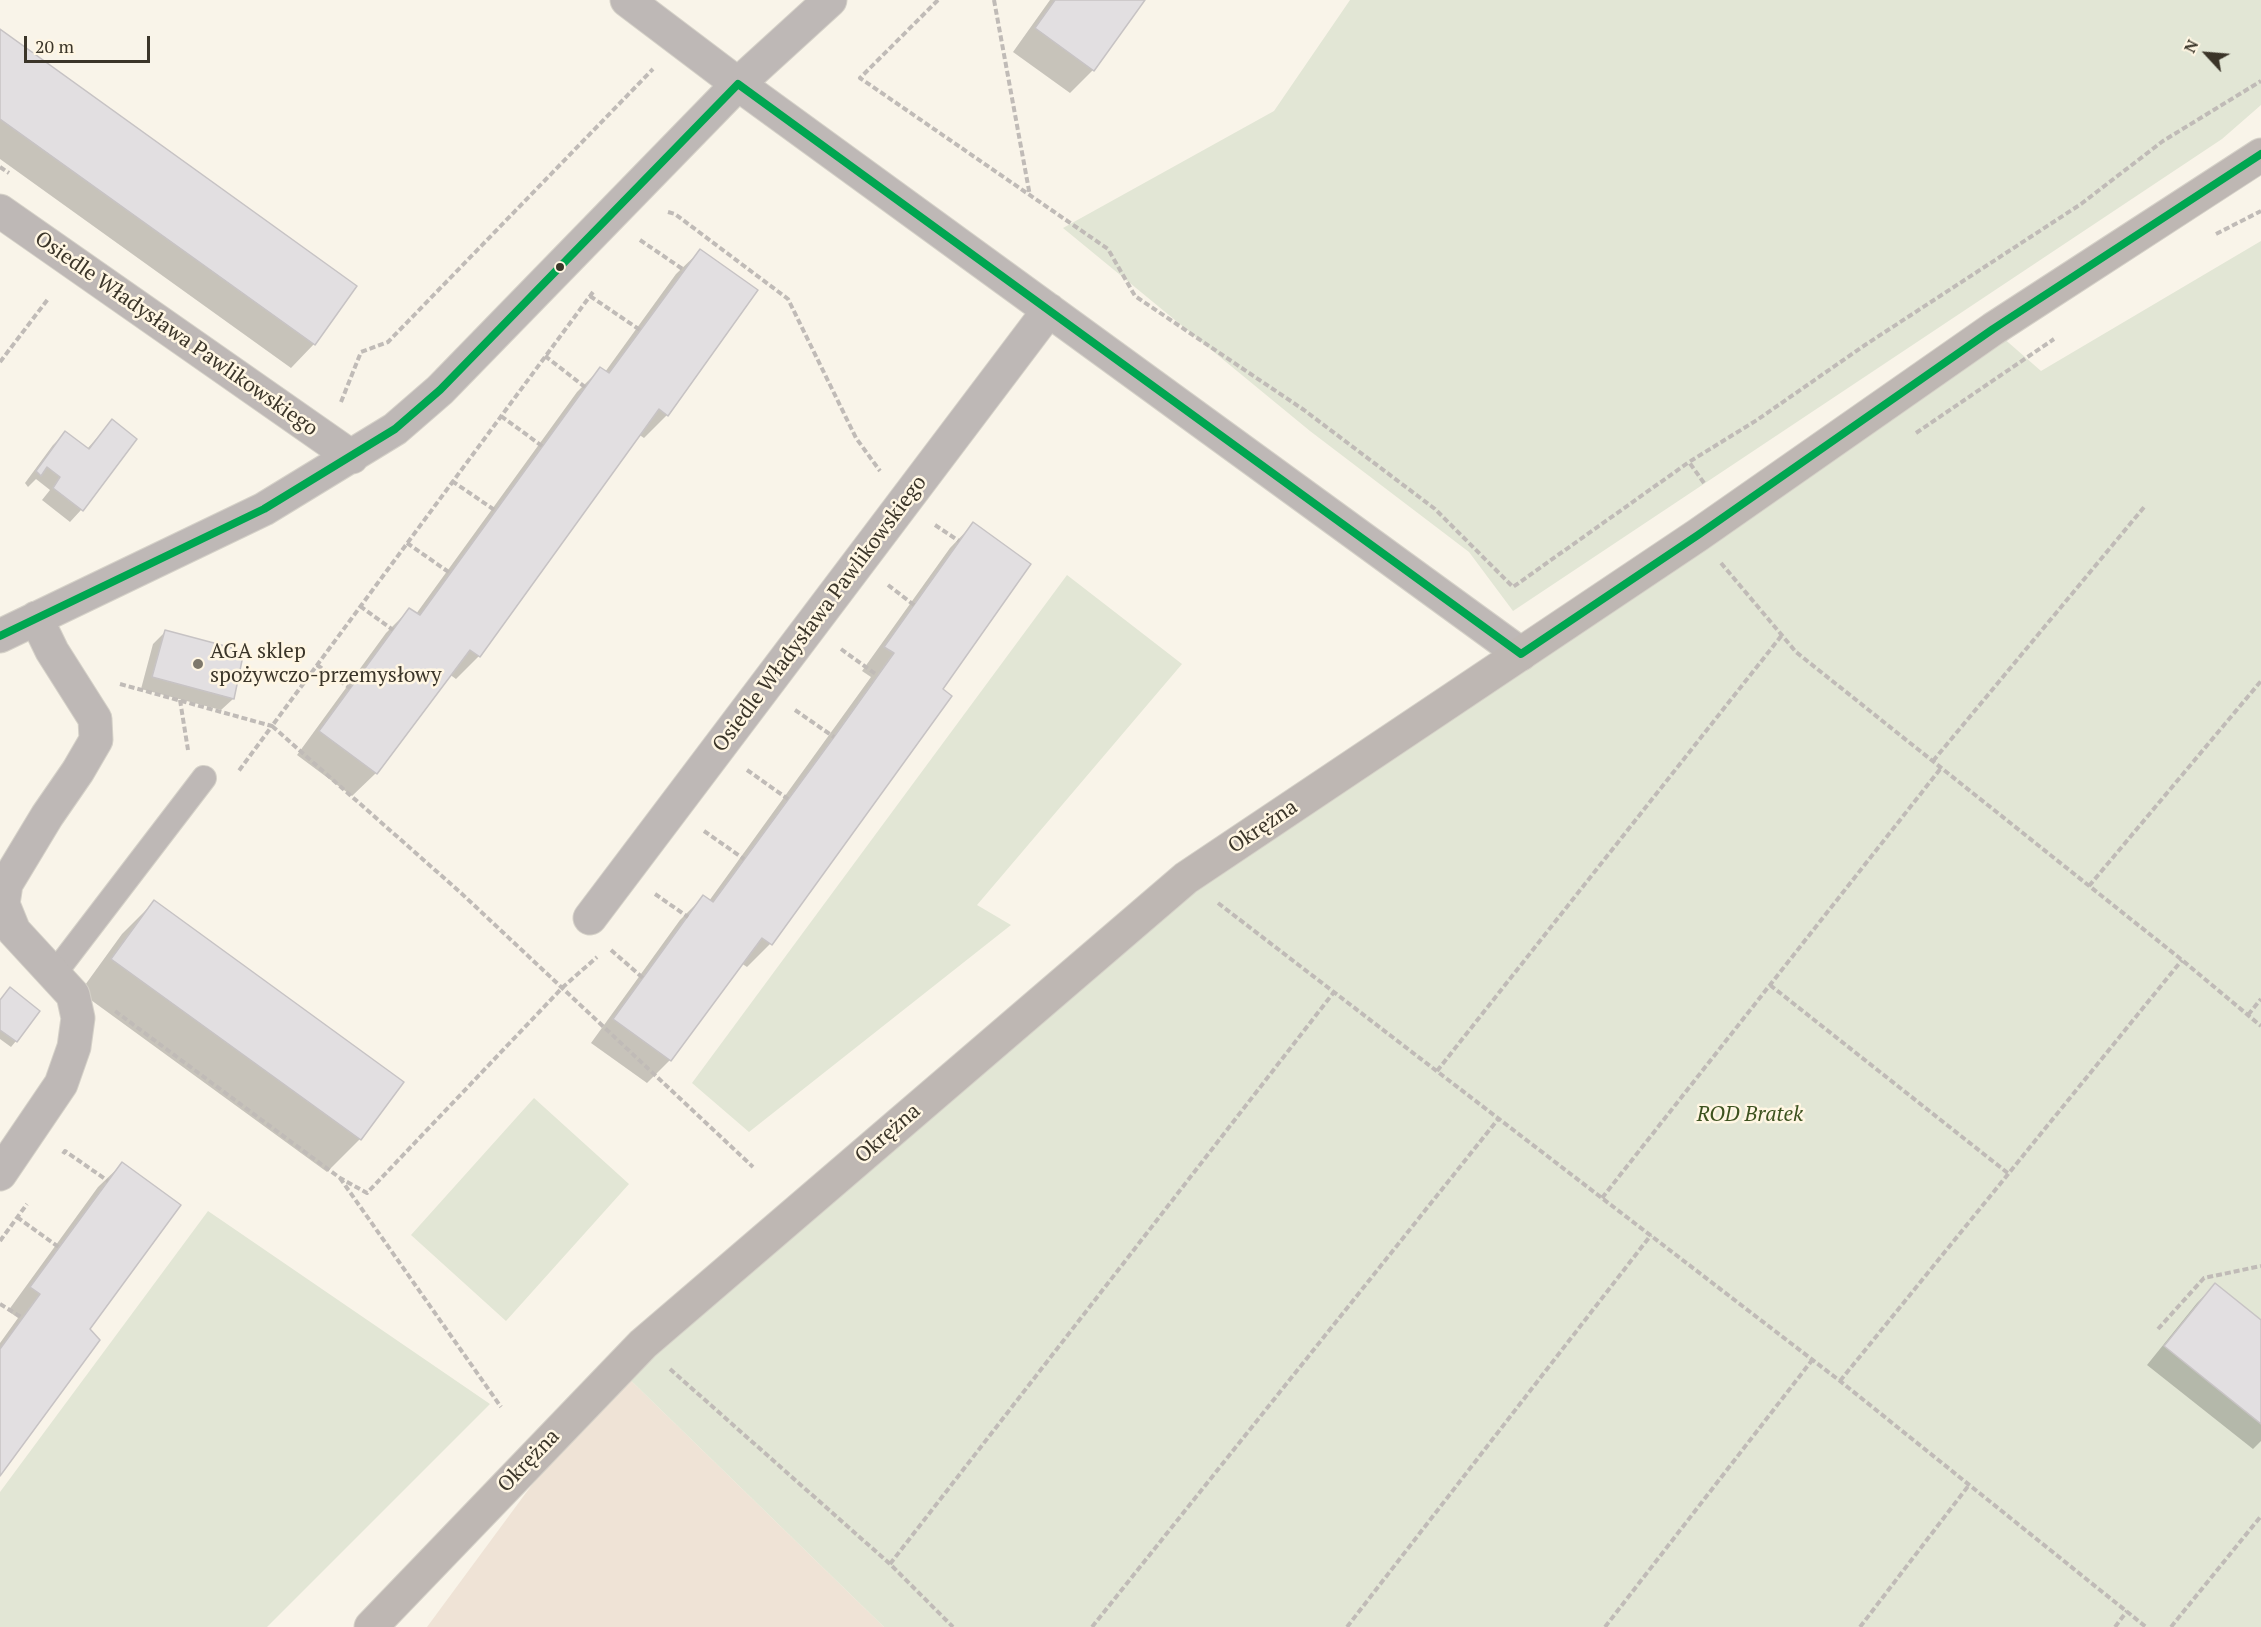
<!DOCTYPE html>
<html>
<head>
<meta charset="utf-8">
<style>
  body { margin:0 }
  #map { position:relative; width:2261px; height:1627px; overflow:hidden; background:#f9f4e9; font-family:"PT Serif",serif }
  canvas { display:block }
  .north { position:absolute; left:2177px; top:24px; width:60px; height:60px; -webkit-text-stroke:4px #fff6e3; paint-order:stroke; rotate:296deg; font-size:16px; font-weight:700; line-height:24px; text-align:center; color:#3b3529 }
  .north::after { content:''; display:block; margin:auto; width:21px; height:27px; background:#3b3529; clip-path:polygon(50% 0,100% 100%,50% 72%,0 100%) }
  .scale { position:absolute; left:24px; top:36px; width:126px; height:27px; box-sizing:border-box; border:3px solid #3b3529; border-top:0; padding-left:8px; font-size:18px; line-height:21px; white-space:nowrap; color:#3b3529; -webkit-text-stroke:4px #fff6e3; paint-order:stroke }
</style>
</head>
<body>
<div id="map">
<canvas width="2261" height="1627"></canvas>
<div class="north">N</div>
<div class="scale">20 m</div>
</div>
<script>
const ctx = document.querySelector('canvas').getContext('2d');
ctx.lineJoin = 'round';
function fill(path, color) { ctx.fillStyle = color; ctx.fill(path, 'evenodd'); }
function stroke(path, color, width, dash) { ctx.strokeStyle = color; ctx.lineWidth = width; ctx.lineCap = dash ? 'butt' : 'round'; ctx.setLineDash(dash || []); ctx.stroke(path); }
function label(font, color, halo, rows, align = 'center') {
  ctx.font = font + ' "PT Serif",serif'; ctx.lineWidth = 5; ctx.setLineDash([]); ctx.textBaseline = 'middle'; ctx.strokeStyle = halo; ctx.fillStyle = color; for (const [text, x, y, turn = 0] of rows) {
    ctx.save(); ctx.translate(x, y); ctx.rotate((+turn || 0) * Math.PI / 180); ctx.textAlign = isNaN(turn) ? turn : align; if (halo) ctx.strokeText(text, 0, 0); ctx.fillText(text, 0, 0); ctx.restore();
  }
}
fill(new Path2D(`
  M618 1368 884 1627H427Z`), '#efe3d6');
fill(new Path2D(`
  M1350 0H2261V105L2222 139 1513 611 1469 552 1310 431 1063 228 1274 111Z
  M2261 241V1627H884L618 1368 1186 878 1993 329 2041 371Z
  M1067 575 1182 664 977 905 1011 925 749 1132 692 1083Z
  M534 1098 629 1184 506 1321 411 1235Z
  M208 1211 490 1404 267 1627H0V1492Z`), '#e2e6d5');
fill(new Path2D(`
  M1050 0H1143L1093 70 1070 93 1013 52Z
  M0 31 355 286 314 344 291 368 0 159Z
  M700 251 667 415 644 438 638 434 479 656 456 679 449 674 376 773 352 796 297 755 386 633 409 610 416 614 577 392 600 369 605 372 676 274Z
  M112 421 135 439 81 510 70 522 42 500 50 490 36 479 28 487 25 483 53 445 65 433 87 449Z
  M973 524 941 689 950 696 770 944 747 967 741 963 670 1060 647 1083 591 1043 680 920 703 897 709 901 871 677 862 671 950 548Z
  M165 632 233 699 221 710 141 689 153 644Z
  M154 902 402 1082 360 1139 327 1172 80 992 122 934Z
  M0 1001 16 1041 11 1047 0 1039Z
  M122 1164 88 1329 0 1474V1343L18 1318 8 1311 98 1187Z
  M2215 1285 2261 1322V1441L2253 1449 2147 1365 2197 1303Z`), '#0003');
const building = new Path2D(`
  M1055 0H1145L1094 71 1035 28Z
  M0 29 357 286 315 345 0 119Z
  M700 249 758 290 668 416 659 409 480 657 470 650 377 774 319 731 409 608 420 615 600 367 609 373Z
  M112 419 137 439 83 511 53 488 60 477 47 467 41 476 36 471 65 431 89 449Z
  M973 522 1031 564 943 689 952 696 772 945 762 938 671 1061 613 1019 703 895 713 902 834 737 894 653 884 647Z
  M165 630 244 651 234 699 152 677Z
  M154 900 404 1082 361 1140 111 959Z
  M10 987 40 1011 17 1042 0 1030V1000Z
  M122 1162 181 1205 90 1329 100 1340 0 1476V1349L40 1294 30 1287Z
  M2215 1283 2261 1320V1424L2164 1346Z`);
fill(building, '#e2dfe1');
stroke(building, '#c7c3c4', 1.5);
const lane = new Path2D(`
  M54 974 204 778`);
const street = new Path2D(`
  M627 0 738 84 1521 654
  M0 211 352 457
  M0 636 264 509 395 429 440 390 738 84 830 0
  M590 918 1049 310
  M0 1174 61 1084 74 1047 78 1018 73 995 14 931 3 904 6 884 47 816 78 771 96 740 95 719 52 651 36 618`);
const secondary = new Path2D(`
  M371 1627 643 1344 1186 878 1698 535 1993 329 2261 155`);
stroke(lane, '#d5d1c8', 26);
stroke(street, '#d5d1c8', 35);
stroke(secondary, '#d5d1c8', 35);
stroke(new Path2D(`
  M938 0 860 78 1108 249 1135 296 1304 410 1435 509 1513 587 1689 462
  M994 0 1030 196
  M0 167 9 173
  M668 212 675 214 788 299 856 438 880 471
  M2216 234 2261 211
  M640 240 684 270
  M593 292 272 726 461 893 753 1167
  M590 296 640 330
  M545 356 585 387
  M0 362 48 299
  M341 402 361 352 388 342 653 69
  M501 416 542 446
  M1916 433 2054 339
  M452 481 496 511
  M1704 483 1689 462 1757 420 1865 345 2081 204 2163 141 2261 81
  M935 525 959 541
  M407 543 450 573
  M1721 563 1796 652 2182 960 2261 1026
  M888 585 914 605
  M360 606 393 630
  M841 649 877 675
  M317 665 350 688
  M120 684 272 726 238 772
  M180 700 188 750
  M795 710 834 737
  M1933 761 2145 506
  M747 770 788 799
  M704 831 744 859
  M2089 886 2261 681
  M655 894 688 917
  M1218 903 1840 1381 2146 1627
  M611 950 643 978
  M1770 985 2009 1174
  M115 1011 340 1178 367 1193 562 988 597 957
  M2248 1015 2261 999
  M1437 1071 1782 635
  M63 1154 65 1151 108 1181
  M340 1178 501 1407
  M1602 1198 1941 768
  M17 1217 60 1248
  M0 1241 27 1204
  M0 1304 23 1318
  M2158 1329 2204 1278 2261 1266
  M670 1369 890 1564 953 1627
  M1840 1381 2182 960
  M890 1564 1334 992
  M1092 1627 1499 1118
  M1347 1627 1651 1235
  M1605 1627 1813 1359
  M1860 1627 1969 1485
  M2115 1627 2127 1611
  M2171 1627 2261 1516`), '#c0bbb7', 4, [6, 3]);
stroke(lane, '#beb8b6', 24);
stroke(street, '#beb8b6', 33);
stroke(secondary, '#beb7b3', 33);
stroke(new Path2D(`
  M0 636 264 509 395 429 440 390 738 84 1521 654 1698 535 1993 329 2261 154`), '#00a651', 8);
for (const [x, y, r, color] of [
  [560,267,5,"#3b3529"],
  [198,664,6,"#7e786c"]
]) { const dot = new Path2D(); dot.arc(x, y, r, 0, 2 * Math.PI); ctx.fillStyle = color; ctx.fill(dot); stroke(dot, '#fff6e3', 2); }
label('21px', '#3b3529', '#fff6e3', [
  ["Osiedle Władysława Pawlikowskiego",176,334,35],
  ["Osiedle Władysława Pawlikowskiego",820,614,-53],
  ["Okrężna",1263,827,-34],
  ["Okrężna",888,1134,-41],
  ["Okrężna",529,1461,-46]
]);
label('21px', '#3b3529', '#fff6e3', [
  ["AGA sklep",210,652],
  ["spożywczo-przemysłowy",210,676]
], 'left');
label('italic 21px', '#3c521f', '#fff6e3', [
  ["ROD Bratek",1750,1115]
]);
</script>
</body>
</html>
